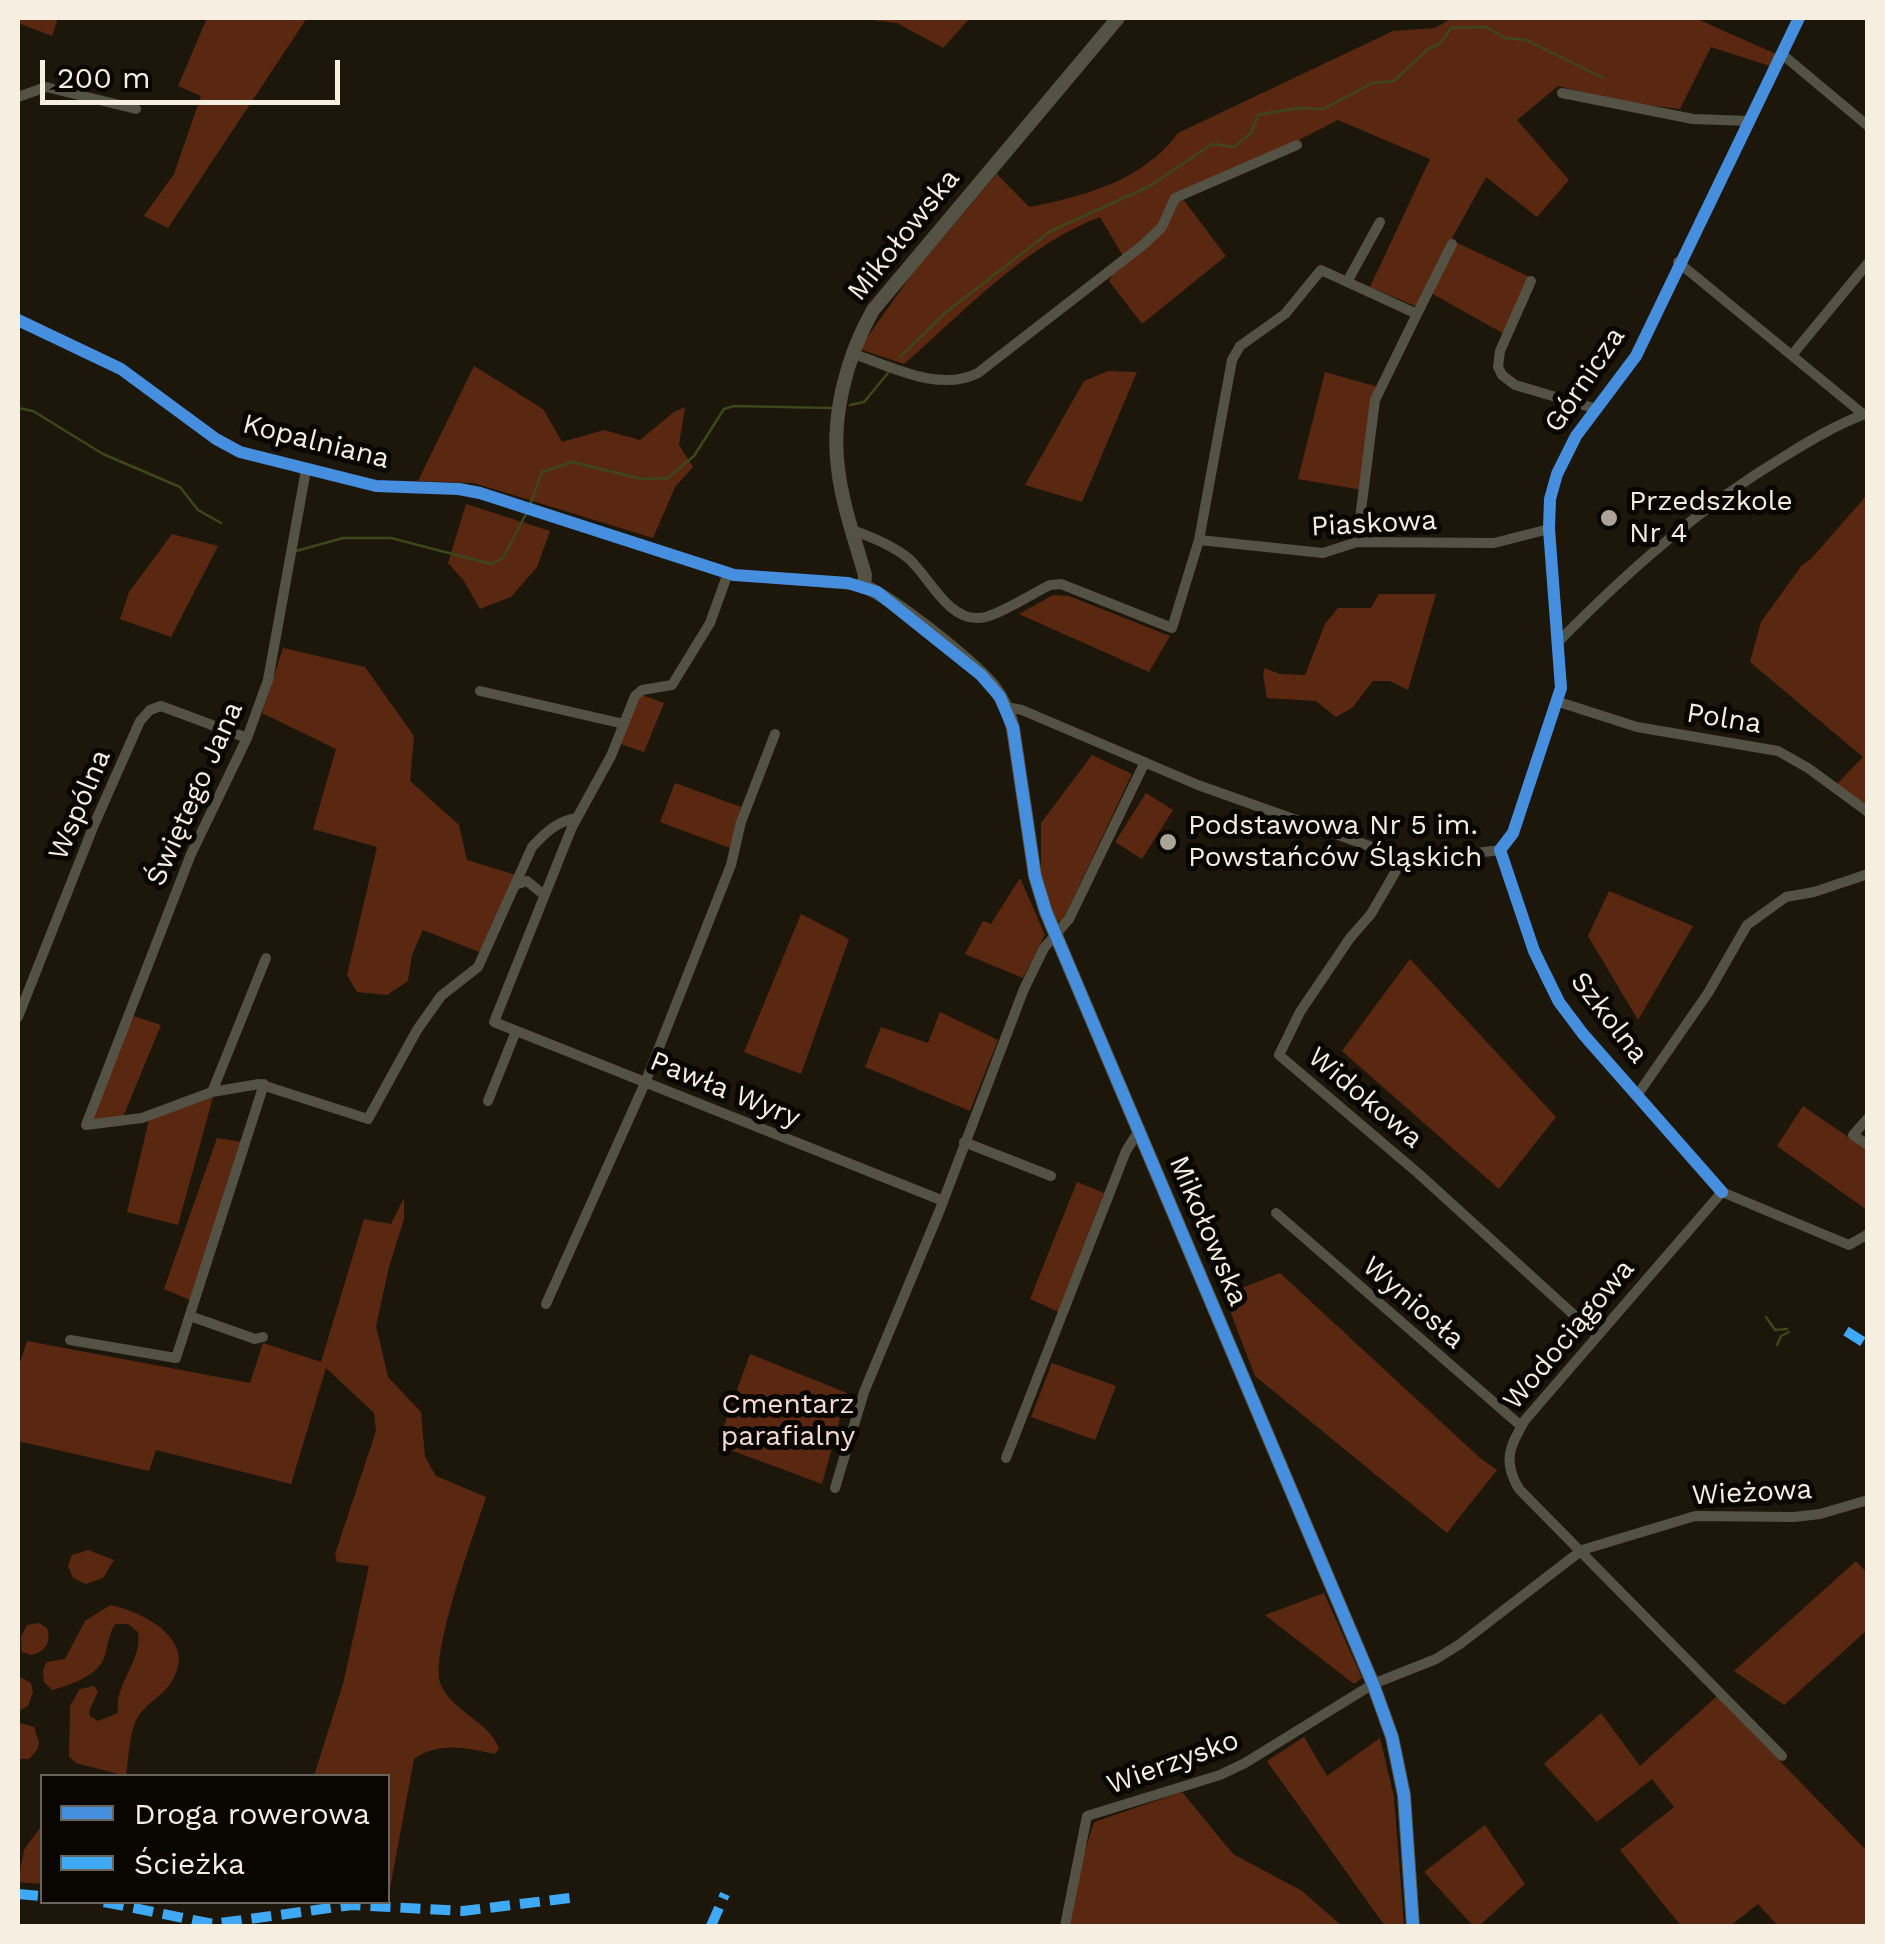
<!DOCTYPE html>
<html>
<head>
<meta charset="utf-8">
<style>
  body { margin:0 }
  #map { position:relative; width:1885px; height:1944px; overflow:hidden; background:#1d170b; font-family:"Work Sans",sans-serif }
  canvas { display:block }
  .frame { position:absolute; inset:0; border:20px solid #f6efe1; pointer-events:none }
  .legend { position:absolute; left:40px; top:1774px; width:350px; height:130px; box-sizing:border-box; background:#090501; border:2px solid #68635b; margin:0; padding:12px 18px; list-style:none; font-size:30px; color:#f6efe1 }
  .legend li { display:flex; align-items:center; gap:20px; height:50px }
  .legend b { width:50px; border:2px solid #68635b }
  .scale { position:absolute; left:40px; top:60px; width:300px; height:45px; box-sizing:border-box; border:5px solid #f6efe1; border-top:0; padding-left:12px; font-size:30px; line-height:35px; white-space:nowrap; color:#f6efe1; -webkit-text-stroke:8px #090501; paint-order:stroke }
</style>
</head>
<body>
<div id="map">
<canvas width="1885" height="1944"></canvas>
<div class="frame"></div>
<ul class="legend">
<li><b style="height:12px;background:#468fdf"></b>Droga rowerowa</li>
<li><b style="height:12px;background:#3fa9f5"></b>Ścieżka</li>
</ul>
<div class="scale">200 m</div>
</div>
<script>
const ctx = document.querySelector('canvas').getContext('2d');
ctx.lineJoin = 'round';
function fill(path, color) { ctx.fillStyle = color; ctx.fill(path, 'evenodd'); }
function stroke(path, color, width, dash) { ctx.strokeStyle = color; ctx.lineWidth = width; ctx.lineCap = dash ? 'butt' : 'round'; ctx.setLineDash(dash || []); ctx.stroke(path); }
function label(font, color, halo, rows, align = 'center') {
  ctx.font = font + ' "Work Sans",sans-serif'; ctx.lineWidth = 10; ctx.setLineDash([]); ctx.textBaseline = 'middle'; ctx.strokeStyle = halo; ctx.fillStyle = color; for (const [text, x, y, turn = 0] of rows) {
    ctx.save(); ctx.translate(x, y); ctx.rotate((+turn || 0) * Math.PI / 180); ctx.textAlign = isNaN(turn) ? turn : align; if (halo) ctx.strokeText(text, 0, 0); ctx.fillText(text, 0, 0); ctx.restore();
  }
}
fill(new Path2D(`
  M18 18H58L52 36 18 23Z
  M207 18H307L168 228 144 216 174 174 201 96 178 86Z
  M855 18H970L943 48 897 23Z
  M1452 18H1695L1776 54 1770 66 1711 47 1680 109 1624 102 1558 86 1517 120 1569 180 1537 217 1486 177 1451 240 1534 279 1508 336 1429 292 1420 308 1370 287 1430 159 1338 120 1183 199 1226 256 1142 324 1109 281 1123 256 1100 217C1024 246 965 311 904 364L859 349 912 274 997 174 1029 207C1083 197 1144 180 1178 133L1393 31 1435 28Z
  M474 366 543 409 562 442 604 430 640 440 674 412 685 407 679 445 693 467 675 487 653 538 474 483 418 481Z
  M1108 371 1137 372 1082 502 1025 485 1084 381Z
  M1325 372 1378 387 1362 490 1298 479Z
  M1867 495V805L1837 784 1863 757 1750 662 1761 622 1802 565 1811 559Z
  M466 504 550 531 537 567 511 597 480 609 464 581 448 563Z
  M172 534 218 546 171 637 120 619 129 592Z
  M1379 594H1436L1408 690 1390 681H1373L1352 708 1336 717 1316 701 1267 698 1263 674 1265 668 1279 674 1305 675 1325 624 1338 608H1371Z
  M1053 595 1069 596 1170 636 1149 672 1019 614Z
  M283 648 365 667 414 736 410 781 459 825 467 860 516 875 482 953 423 930 412 955 408 981 387 995 357 992 347 975 377 847 313 829 336 749 262 713Z
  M642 695 664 703 644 752 621 744 636 700Z
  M1092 755 1132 774 1062 922 1055 920 1041 873V823Z
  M675 783 741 807 730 848 660 822Z
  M1146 793 1173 810 1142 859 1115 842Z
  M1020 878 1045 935 1023 978 965 954 983 921 991 924Z
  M1609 891 1693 926 1638 1020 1588 936Z
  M801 914 849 939 801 1074 744 1052Z
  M1410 959 1556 1117 1499 1189 1342 1051Z
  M940 1012 998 1040 970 1111 865 1067 881 1027 928 1043Z
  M130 1015 161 1025 123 1117 92 1121Z
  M213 1097 178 1225 127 1212 149 1120 178 1105Z
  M1803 1106 1867 1150V1210L1777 1146Z
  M217 1138 242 1142 190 1300 164 1289Z
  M1077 1182 1104 1193 1059 1312 1030 1299Z
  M404 1198V1219L389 1267 376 1326 388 1377 421 1412 425 1457 436 1476 486 1497C475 1532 428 1657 441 1685 452 1711 489 1722 499 1748L495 1754C466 1748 440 1741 414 1759L388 1899V1776H314L343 1684 369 1566 337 1562 335 1554 376 1431 374 1413 326 1368 291 1484 156 1450 149 1471 18 1441V1369L27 1341 250 1383 263 1343 321 1362 364 1219 391 1224Z
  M1280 1273 1480 1458 1497 1470 1447 1533 1255 1376 1224 1295Z
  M750 1354 847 1393 822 1484 717 1445Z
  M1052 1363 1116 1386 1095 1440 1031 1417Z
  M88 1550 114 1560 103 1578 86 1584 73 1578 68 1566 72 1555Z
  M1856 1561 1867 1573V1630L1784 1705 1734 1671Z
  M1324 1593 1362 1678 1354 1684 1265 1615Z
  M110 1605C144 1612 198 1640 172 1681 164 1695 148 1702 139 1715 129 1730 129 1757 126 1776L76 1763 69 1757 70 1706 80 1689 94 1686 98 1692 89 1711 90 1716 98 1721 118 1713C114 1683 143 1661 138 1632L128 1624H115C107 1637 108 1650 102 1662 94 1677 67 1686 52 1690L44 1682 43 1670 47 1662 65 1659 85 1621Z
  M39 1623 47 1628C51 1641 47 1651 32 1655L22 1652 21 1637 27 1625Z
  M18 1676 31 1683 33 1692 28 1706 18 1711Z
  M1717 1696 1867 1851V1926H1778L1758 1904 1730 1926H1681L1620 1850 1674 1807 1652 1779 1597 1822 1544 1764 1601 1713 1640 1766Z
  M18 1722 34 1727 39 1743 37 1750 29 1759H18Z
  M1304 1737 1327 1776 1380 1738 1394 1797 1404 1926H1385L1267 1761Z
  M1182 1792 1233 1854 1302 1891 1342 1926H1070L1082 1860 1094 1822Z
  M42 1825V1884L18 1882 24 1850Z
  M1485 1825 1525 1884 1479 1926H1473L1424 1872Z`), '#5a2810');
stroke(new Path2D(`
  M900 357 946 312 1051 231 1150 186 1212 144 1234 147 1251 133 1258 115 1298 108 1324 109 1372 83 1394 81 1428 49 1440 44 1451 28 1486 27 1505 38 1526 40 1603 78
  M850 405 864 402 888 373
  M18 408 33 411 103 454 180 487 198 510 221 523
  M530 505 542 472 572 462 642 479 668 478 694 456 724 409 734 406 831 408
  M296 551 343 538H391L491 564 503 558 527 512
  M1766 1317 1775 1330 1787 1329
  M1777 1345 1781 1336 1789 1332`), '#3d471a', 2.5);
stroke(new Path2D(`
  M1783 55 1868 126
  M1562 93 1693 119 1749 121
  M18 97 46 87 136 109
  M1678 262 1863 414
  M1531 281 1500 351 1498 367 1502 375 1515 385 1597 409
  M1347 282 1380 222
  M1417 314 1452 244
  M18 320 121 369 216 439 240 452 376 486 459 489 480 493 734 575 864 586
  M851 353C890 366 939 393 978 373L1143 245 1162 227 1175 198 1297 145
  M1792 355 1868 263
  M306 470 268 680 247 738 191 854 86 1125 142 1118 212 1092 259 1084 368 1119 417 1030 441 996 478 967 532 847C545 833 557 821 577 818
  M852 530C872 537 892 545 908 558 929 576 947 620 979 618 995 618 1033 593 1050 585L1061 584 1172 628 1199 540 1232 360 1240 346 1285 314 1321 270 1417 314 1375 400 1357 542
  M1199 540 1323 553 1357 542 1494 543 1549 529
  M728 573 710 623 672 685 642 690 635 696 611 756 572 827 494 1022 941 1200
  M1558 642C1628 571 1700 507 1785 456 1811 440 1839 423 1868 413
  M480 691 624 724
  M1559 702 1637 727 1778 751 1808 768 1868 812
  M1006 707 1022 710 1198 785 1389 853 1429 859 1500 850
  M1500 850 1513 833 1561 688 1549 529 1550 499 1557 474 1576 436 1636 356 1799 18
  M1500 850 1534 951 1559 1002 1583 1034 1722 1192 1849 1245 1868 1234
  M1404 857 1371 914 1350 938 1300 1012 1279 1055 1419 1174 1596 1335
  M515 885 527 881 544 895
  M18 1017 94 825 140 721 150 710 161 706 247 738
  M212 1092 266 958
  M1638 1094 1708 993 1747 925 1786 897 1814 892 1868 874
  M488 1101 516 1031
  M1868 1118 1853 1135 1868 1145
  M964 1142 1051 1176
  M1722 1192 1525 1420C1510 1447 1502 1460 1519 1489L1782 1756
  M1276 1213 1521 1426
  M546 1304 645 1083 731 865 741 822 775 734
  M190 1316 255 1339 263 1337
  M70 1340 176 1358 264 1084
  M1006 1458 1126 1151 1138 1132
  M835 1488 864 1392 939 1212 1024 989 1044 948 1069 919 1145 762
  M1065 1926 1087 1816 1220 1775 1245 1763 1373 1684 1436 1659 1460 1644 1582 1550 1695 1516 1794 1517 1820 1514 1868 1500`), '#545245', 10);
stroke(new Path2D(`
  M1118 18 873 310C847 356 831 415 838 468 842 504 855 540 865 575L864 586C897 601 969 659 993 686 1003 699 1009 713 1013 728L1035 876 1046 912 1373 1684 1392 1737 1404 1795 1413 1926`), '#545245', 14);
stroke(new Path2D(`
  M1846 1331 1868 1345
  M18 1894 42 1896
  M104 1902 213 1924 352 1905 463 1911 578 1897
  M711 1926 725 1894`), '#3fa9f5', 10, [20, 10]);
stroke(new Path2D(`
  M18 320 121 369 216 439 240 452 376 486 459 489 480 493 734 575 848 583 877 592 981 675 1000 697 1013 728 1035 876 1046 912 1373 1684 1392 1737 1404 1795 1413 1926
  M1722 1192 1583 1034 1559 1002 1534 951 1500 850 1513 833 1561 688 1549 529 1550 499 1557 474 1576 436 1636 356 1799 18`), '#468fdf', 12);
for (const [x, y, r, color] of [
  [1609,518,10,"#aaa396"],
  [1168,842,10,"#aaa396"]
]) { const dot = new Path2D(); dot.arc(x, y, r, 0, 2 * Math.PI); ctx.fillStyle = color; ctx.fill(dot); stroke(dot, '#090501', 4); }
label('28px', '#f6efe1', '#090501', [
  ["Mikołowska",904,235,-51],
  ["Górnicza",1585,380,-56],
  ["Kopalniana",316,442,14],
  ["Piaskowa",1374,524,-3],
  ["Polna",1724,719,9],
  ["Świętego Jana",195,794,-66],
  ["Wspólna",80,805,-67],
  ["Szkolna",1609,1018,52],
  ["Pawła Wyry",725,1090,22],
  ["Widokowa",1365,1098,40],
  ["Mikołowska",1208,1231,67],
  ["Wyniosła",1413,1303,41],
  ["Wodociągowa",1569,1335,-50],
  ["Wieżowa",1752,1493,-3],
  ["Wierzysko",1173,1763,-20]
]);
label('28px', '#f6efe1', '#090501', [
  ["Przedszkole",1629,502],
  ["Nr 4",1629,534],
  ["Podstawowa Nr 5 im.",1188,826],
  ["Powstańców Śląskich",1188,858]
], 'left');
label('28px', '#f3dbd1', '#090501', [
  ["Cmentarz",788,1405],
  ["parafialny",788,1437]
]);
</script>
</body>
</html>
